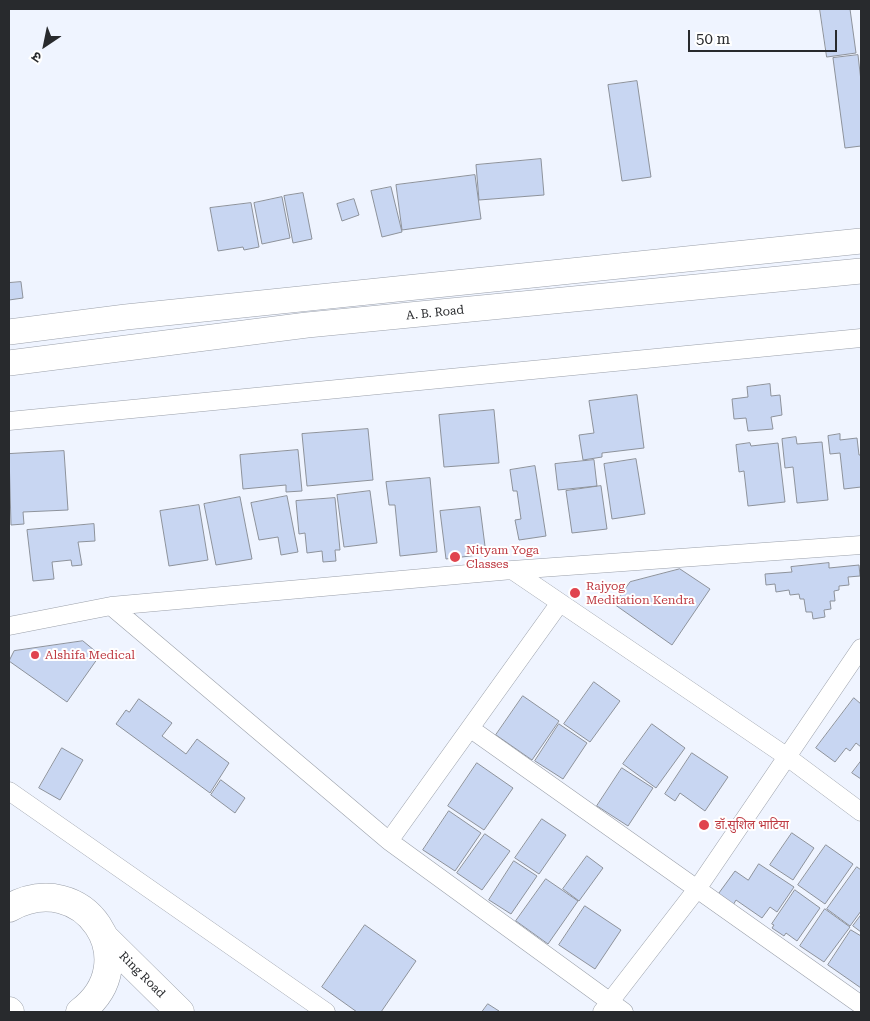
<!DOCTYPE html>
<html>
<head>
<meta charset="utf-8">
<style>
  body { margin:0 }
  #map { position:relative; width:870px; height:1021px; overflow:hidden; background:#eff4ff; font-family:"Roboto Serif","Noto Sans Devanagari",serif }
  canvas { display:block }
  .frame { position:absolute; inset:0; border:10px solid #282a2d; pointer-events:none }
  .north { position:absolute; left:20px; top:20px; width:50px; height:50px; -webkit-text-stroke:4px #fff; paint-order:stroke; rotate:214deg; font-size:14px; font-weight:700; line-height:20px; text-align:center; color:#282a2d }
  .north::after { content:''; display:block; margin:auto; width:18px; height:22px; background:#282a2d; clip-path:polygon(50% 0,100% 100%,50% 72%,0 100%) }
  .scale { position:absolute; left:688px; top:30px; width:149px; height:22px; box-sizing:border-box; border:2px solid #282a2d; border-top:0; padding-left:6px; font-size:15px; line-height:18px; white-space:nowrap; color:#282a2d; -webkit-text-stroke:4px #fff; paint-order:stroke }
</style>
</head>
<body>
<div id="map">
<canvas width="870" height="1021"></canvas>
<div class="frame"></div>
<div class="north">उ</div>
<div class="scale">50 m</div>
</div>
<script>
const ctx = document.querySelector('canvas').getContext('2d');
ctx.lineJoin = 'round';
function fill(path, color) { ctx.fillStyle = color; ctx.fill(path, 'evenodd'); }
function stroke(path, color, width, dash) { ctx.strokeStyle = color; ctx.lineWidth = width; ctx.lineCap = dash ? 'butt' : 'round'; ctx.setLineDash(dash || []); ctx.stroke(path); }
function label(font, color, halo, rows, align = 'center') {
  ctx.font = font + ' "Roboto Serif","Noto Sans Devanagari",serif'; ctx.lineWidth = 4; ctx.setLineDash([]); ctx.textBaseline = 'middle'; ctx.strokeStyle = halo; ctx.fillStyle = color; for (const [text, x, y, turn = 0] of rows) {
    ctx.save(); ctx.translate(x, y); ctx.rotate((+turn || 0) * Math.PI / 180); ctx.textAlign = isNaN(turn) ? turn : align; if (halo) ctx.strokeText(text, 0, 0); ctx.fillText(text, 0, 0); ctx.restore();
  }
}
const building = new Path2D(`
  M820 9H850L856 53 827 57Z
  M858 55 861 81V146L845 148 833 58Z
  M637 81 651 177 622 181 608 85Z
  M541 159 544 195 479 200 476 165Z
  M475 175 481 219 402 230 396 185Z
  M391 187 402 232 382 237 371 191Z
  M303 193 312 239 293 243 284 196Z
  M282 197 290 238 262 244 254 203Z
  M354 199 359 215 342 221 337 204Z
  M251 203 259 247 244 250 243 247 218 251 210 208Z
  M21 282 23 298 9 300V283Z
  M770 384 771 396 780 395 782 415 771 417 773 429 748 431 746 418 734 419 732 399 748 397 747 387Z
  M637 395 644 448 602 453V457L583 460 579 435 594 433 589 401Z
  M494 410 499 463 444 467 439 415Z
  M368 429 373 480 307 486 302 434Z
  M840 434V440L857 438 859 455H861V487L844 489 840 453 830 454 828 436Z
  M796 437 797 444 822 442 828 500 797 503 793 467 785 468 782 439Z
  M750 443 751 446 778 443 785 502 748 506 744 471 739 472 736 445Z
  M298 450 302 491 286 492V485L243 489 240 455Z
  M64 451 68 510 23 512 24 524 11 525 9 454Z
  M636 459 645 514 612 519 604 464Z
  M594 460 597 486 558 490 555 464Z
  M535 466 546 536 519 540 515 520 521 519 517 491H513L510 470Z
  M430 478 437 552 400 556 395 505H389L386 482Z
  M601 486 607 529 572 533 566 491Z
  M370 491 377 543 344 547 337 495Z
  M287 496 298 552 281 555 278 537 259 540 251 503Z
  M240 497 252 559 216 565 204 504Z
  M335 498 340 550H335L336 561 323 562 322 551 307 553 305 533 299 534 296 501Z
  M199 505 208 560 169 566 160 511Z
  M480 507 486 554 446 559 440 511Z
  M94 524 95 541 78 542 82 565 72 566 71 560 52 562 54 579 33 581 27 530Z
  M829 563V568L859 565 860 576 848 577 849 585 839 586V590L834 591 835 601H830L831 609 824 610 825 617 813 619 812 612H806L804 599H800L799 594 790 595 789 590 776 592 775 584 766 585 765 574 792 572 791 567Z
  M680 569 710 589 672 645 614 604 630 582Z
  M83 641 100 655 67 702 9 661 14 651Z
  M594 682 620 701 590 742 564 724Z
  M523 696 559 721 532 760 496 735Z
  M854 698 861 704V747L856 743 850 751 846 748 835 762 816 748Z
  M139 699 172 723 162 736 186 754 197 739 229 763 210 793 116 724 126 710 129 712Z
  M559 724 587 743 563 779 535 761Z
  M652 724 685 748 656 788 623 764Z
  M62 748 83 760 60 800 39 788Z
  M692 753 728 777 705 811 680 793 675 801 665 794Z
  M861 761V779L852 773Z
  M477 763 513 788 484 830 448 806Z
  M622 768 653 788 628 826 597 806Z
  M221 780 245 798 235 813 211 795Z
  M449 811 481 833 455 871 423 850Z
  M542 819 566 835 539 874 515 858Z
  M792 833 814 848 793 880 770 865Z
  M485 834 510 851 482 890 457 873Z
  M826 845 853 864 825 904 798 885Z
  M587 856 603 868 579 901 563 889Z
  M514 861 537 876 511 914 489 900Z
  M759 864 794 887 777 912 770 907 762 918 736 900 732 907 716 897 735 871 748 880Z
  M857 867 861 870V911L850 926 827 909Z
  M546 879 578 901 548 944 516 921Z
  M795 890 820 908 797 941 786 933 784 936 772 928 774 925 772 924Z
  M585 906 621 930 595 969 559 945Z
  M825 909 850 927 824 962 800 946Z
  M861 915V932L853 926Z
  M365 925 416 961 381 1012H357L322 987Z
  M851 930 861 936V988L828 965Z
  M488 1004 499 1011V1012H482Z`);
fill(building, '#c8d6f2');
stroke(building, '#8d929b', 1);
const minor = new Path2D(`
  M9 421 861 338
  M512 570 786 756 861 812
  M111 606 389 841 624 1012
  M9 626 111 606 512 570 861 545
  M471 729 861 1005
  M9 791 326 1012
  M389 841 559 604
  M602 1012 697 889 861 648`);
const secondary = new Path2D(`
  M9 332 126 317 861 241
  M9 363 307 325 861 271`);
const trunk = new Path2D(`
  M9 908C84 866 147 962 80 1012
  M105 938 180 1012
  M9 1011 10 1012`);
stroke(minor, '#9ba0aa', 19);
stroke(secondary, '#9ba0aa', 26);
stroke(trunk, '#9ba0aa', 29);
stroke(minor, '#fff', 18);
stroke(secondary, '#fff', 25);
stroke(trunk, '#fff', 28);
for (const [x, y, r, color] of [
  [455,557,6,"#e0444e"],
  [575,593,6,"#e0444e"],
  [35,655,5,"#e0444e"],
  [704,825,6,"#e0444e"]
]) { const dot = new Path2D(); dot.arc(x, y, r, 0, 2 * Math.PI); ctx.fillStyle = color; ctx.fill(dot); stroke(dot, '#fff', 2); }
label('12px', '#282a2d', '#fff', [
  ["A. B. Road",435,313,-6],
  ["Ring Road",142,975,45]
]);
label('12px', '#be3a42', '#fff', [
  ["Nityam Yoga",466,550],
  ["Classes",466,564],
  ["Rajyog",586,586],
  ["Meditation Kendra",586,600],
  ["Alshifa Medical",45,655],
  ["डॉ.सुशिल भाटिया",715,825]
], 'left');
</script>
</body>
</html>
